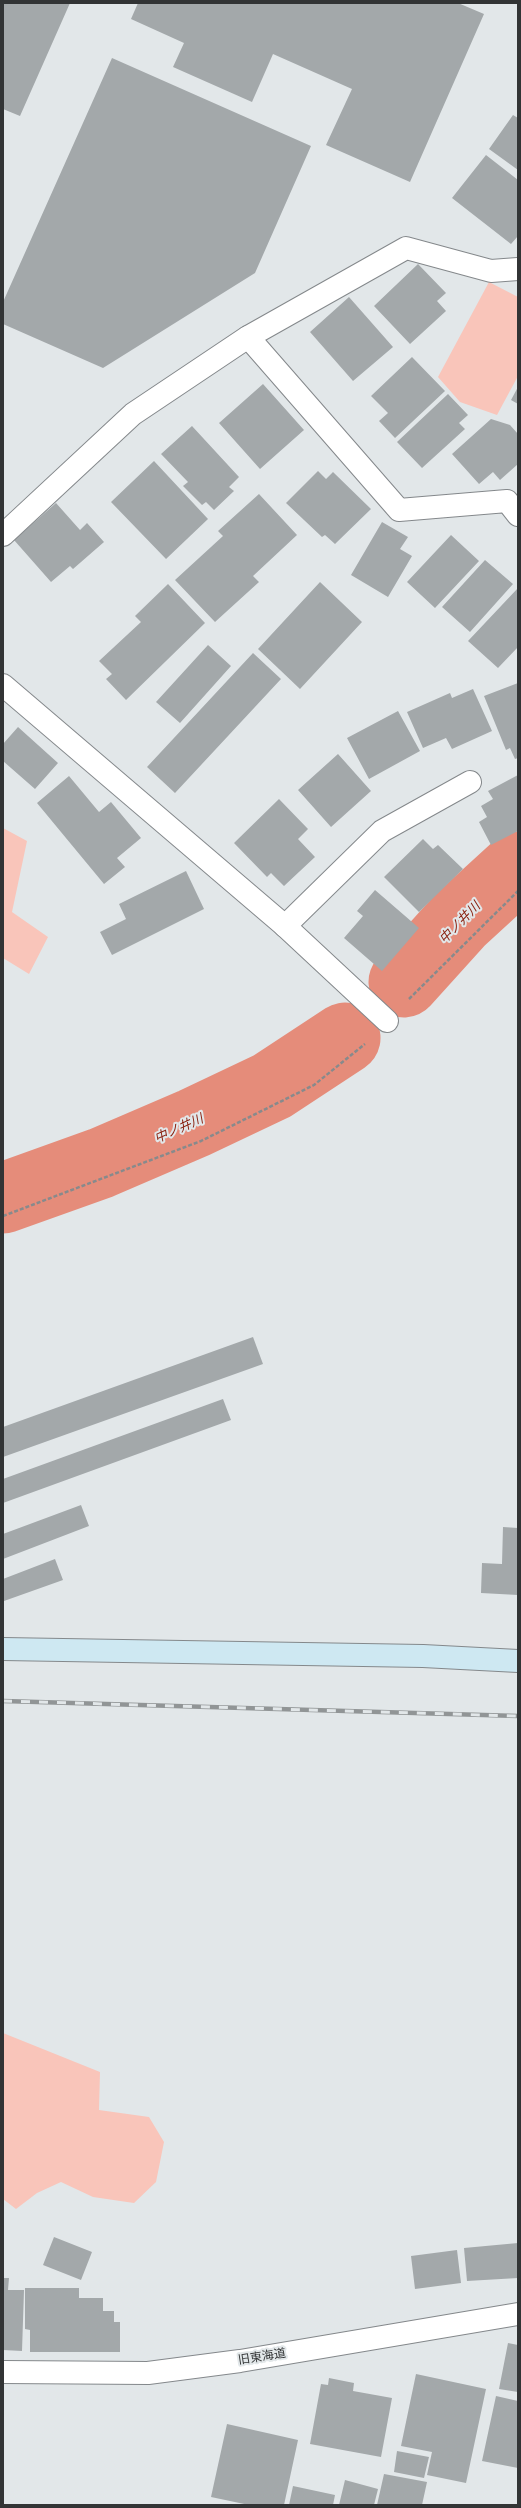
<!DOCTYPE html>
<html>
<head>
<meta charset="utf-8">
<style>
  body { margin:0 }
  #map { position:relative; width:521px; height:2508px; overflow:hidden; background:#e2e7e9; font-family:"Fira Sans",sans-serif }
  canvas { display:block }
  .frame { position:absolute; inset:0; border:4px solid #323435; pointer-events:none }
</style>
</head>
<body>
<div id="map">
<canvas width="521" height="2508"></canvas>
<div class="frame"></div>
</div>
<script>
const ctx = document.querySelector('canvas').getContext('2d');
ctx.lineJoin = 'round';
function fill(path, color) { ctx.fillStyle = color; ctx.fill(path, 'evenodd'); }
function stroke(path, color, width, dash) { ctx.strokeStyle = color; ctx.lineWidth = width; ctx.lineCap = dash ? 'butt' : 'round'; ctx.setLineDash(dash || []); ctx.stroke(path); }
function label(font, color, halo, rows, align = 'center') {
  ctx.font = font + ' "Fira Sans","Noto Sans JP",sans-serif'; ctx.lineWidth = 4; ctx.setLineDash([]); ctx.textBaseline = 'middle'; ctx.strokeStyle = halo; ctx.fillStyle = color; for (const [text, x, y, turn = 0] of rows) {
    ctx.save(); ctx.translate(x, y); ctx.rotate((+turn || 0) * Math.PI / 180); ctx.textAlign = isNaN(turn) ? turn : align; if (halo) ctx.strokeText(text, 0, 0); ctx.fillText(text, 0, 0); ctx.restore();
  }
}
fill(new Path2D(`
  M489 282 518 297V376L497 415 460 402 438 377Z
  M3 828 27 841 12 912 48 937 29 974 3 958Z
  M3 2033 100 2072 99 2110 149 2117 164 2142 156 2182 134 2203 93 2197 61 2182 37 2193 16 2209 3 2199Z`), '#f9c5ba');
stroke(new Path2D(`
  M404 982 460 920 518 867
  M3 1198 101 1163 194 1123 272 1086 345 1038`), '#e58c7a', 71);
fill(new Path2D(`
  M3 3H70L20 116 3 109Z
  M138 3H458L484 14 410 182 326 145 352 89 273 54 252 102 173 67 184 43 131 19Z
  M112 58 311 146 255 273 103 368 3 324V302Z
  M513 115 518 118V170L489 149Z
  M486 155 518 180V236L511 244 452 198Z
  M418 264 446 293 437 301 446 311 410 344 374 306Z
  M349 297 393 347 353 381 310 332Z
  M412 357 445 391 395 438 379 421 388 413 371 396Z
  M263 384 304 430 260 469 219 423Z
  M518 387V404L511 400Z
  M448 394 468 415 459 423 465 429 422 468 397 442Z
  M491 419 510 425 518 434V464L500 480 493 472 479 484 452 454Z
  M192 426 239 477 229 487 234 491 214 510 206 502 202 505 183 486 188 482 161 454Z
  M154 461 208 519 166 559 111 502Z
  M318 471 326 479 333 472 371 509 335 544 325 535 322 537 286 503Z
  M259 494 297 535 253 576 259 582 215 622 175 580 223 536 218 531Z
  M56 503 80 530 87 523 104 542 73 569 70 566 51 582 14 540Z
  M382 522 408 537 400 549 412 556 388 597 351 575Z
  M451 535 479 561 435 608 407 582Z
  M485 560 513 584 470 632 442 607Z
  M320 582 362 622 300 689 258 649Z
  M168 584 205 623 126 700 106 679 112 674 99 661 141 622 135 616Z
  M518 588V647L498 668 468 641Z
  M208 645 231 666 180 723 156 702Z
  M253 653 281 679 175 793 147 767Z
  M518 683V758L515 759 510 748 506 750 484 696Z
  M473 689 492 731 452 749 446 738 423 748 407 712 450 693 452 698Z
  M398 711 420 751 369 779 347 738Z
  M18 727 58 763 35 789 3 761V744Z
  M338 754 371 791 331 827 298 790Z
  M518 775V831L491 845 479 822 487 817 481 806 493 799 488 791Z
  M69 776 99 812 111 802 141 838 117 858 125 867 104 884 37 803Z
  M279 799 308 829 298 839 315 857 284 886 271 873 267 877 234 843Z
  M423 839 433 849 438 845 463 869 419 912 384 877Z
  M186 871 204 909 112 955 100 932 126 919 119 904Z
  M375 890 419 928 382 971 344 938 363 916 357 911Z
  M253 1337 263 1364 3 1457V1427Z
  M223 1399 231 1420 3 1503V1479Z
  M81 1505 89 1526 3 1559V1534Z
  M503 1527 518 1528V1595L481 1593 482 1563 502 1564Z
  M55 1559 63 1580 4 1601 3 1579Z
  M54 2237 92 2252 81 2280 43 2265Z
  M518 2243V2278L467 2281 464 2248Z
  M457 2250 461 2283 415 2289 411 2256Z
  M3 2278H9L8 2290H24L22 2351 3 2350Z
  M25 2288H79V2298H103V2311H114V2322H120V2352H30V2330L25 2329Z
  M508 2343 518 2345V2392L499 2389Z
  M416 2374 486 2389 466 2483 427 2475 432 2452 401 2446Z
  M329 2378 354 2383 353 2391 392 2398 381 2457 310 2444 321 2384 328 2385Z
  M496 2396 518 2401V2468L482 2461Z
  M227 2424 298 2440 284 2505H249L211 2497Z
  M397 2451 429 2457 424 2478 394 2472Z
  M384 2474 427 2482 422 2505H377Z
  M345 2480 378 2489 374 2505H339Z
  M293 2486 335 2495 333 2505H289Z`), '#a3a8aa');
const lane = new Path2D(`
  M3 535 133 414 248 337 406 248 491 271 518 269
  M3 685 285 926 387 1021`);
const street = new Path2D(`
  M248 337 399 510 507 501 518 515
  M285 926 382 831 470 782
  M3 2372 148 2373 240 2361 518 2314`);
const secondary = new Path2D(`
  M3 1649 423 1656 518 1661`);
stroke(lane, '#84888b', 24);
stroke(street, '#84888b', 24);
stroke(secondary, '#84888b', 24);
stroke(new Path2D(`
  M409 999 518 891
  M3 1216 201 1141 314 1085 365 1044`), '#878a8c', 2.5, [4, 2]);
stroke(lane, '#fff', 22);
stroke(street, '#fff', 22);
stroke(secondary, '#cee8f2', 22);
const rail = new Path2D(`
  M3 1701 518 1716`);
stroke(rail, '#919596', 4.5);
stroke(rail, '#e2e7e9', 3, [9]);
label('12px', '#323435', '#e2e7e9', [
  ["旧東海道",262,2357,-9]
]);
label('italic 13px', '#8a2211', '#e2e7e9', [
  ["中ノ井川",460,923,-46],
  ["中ノ井川",179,1129,-24]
]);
</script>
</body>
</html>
